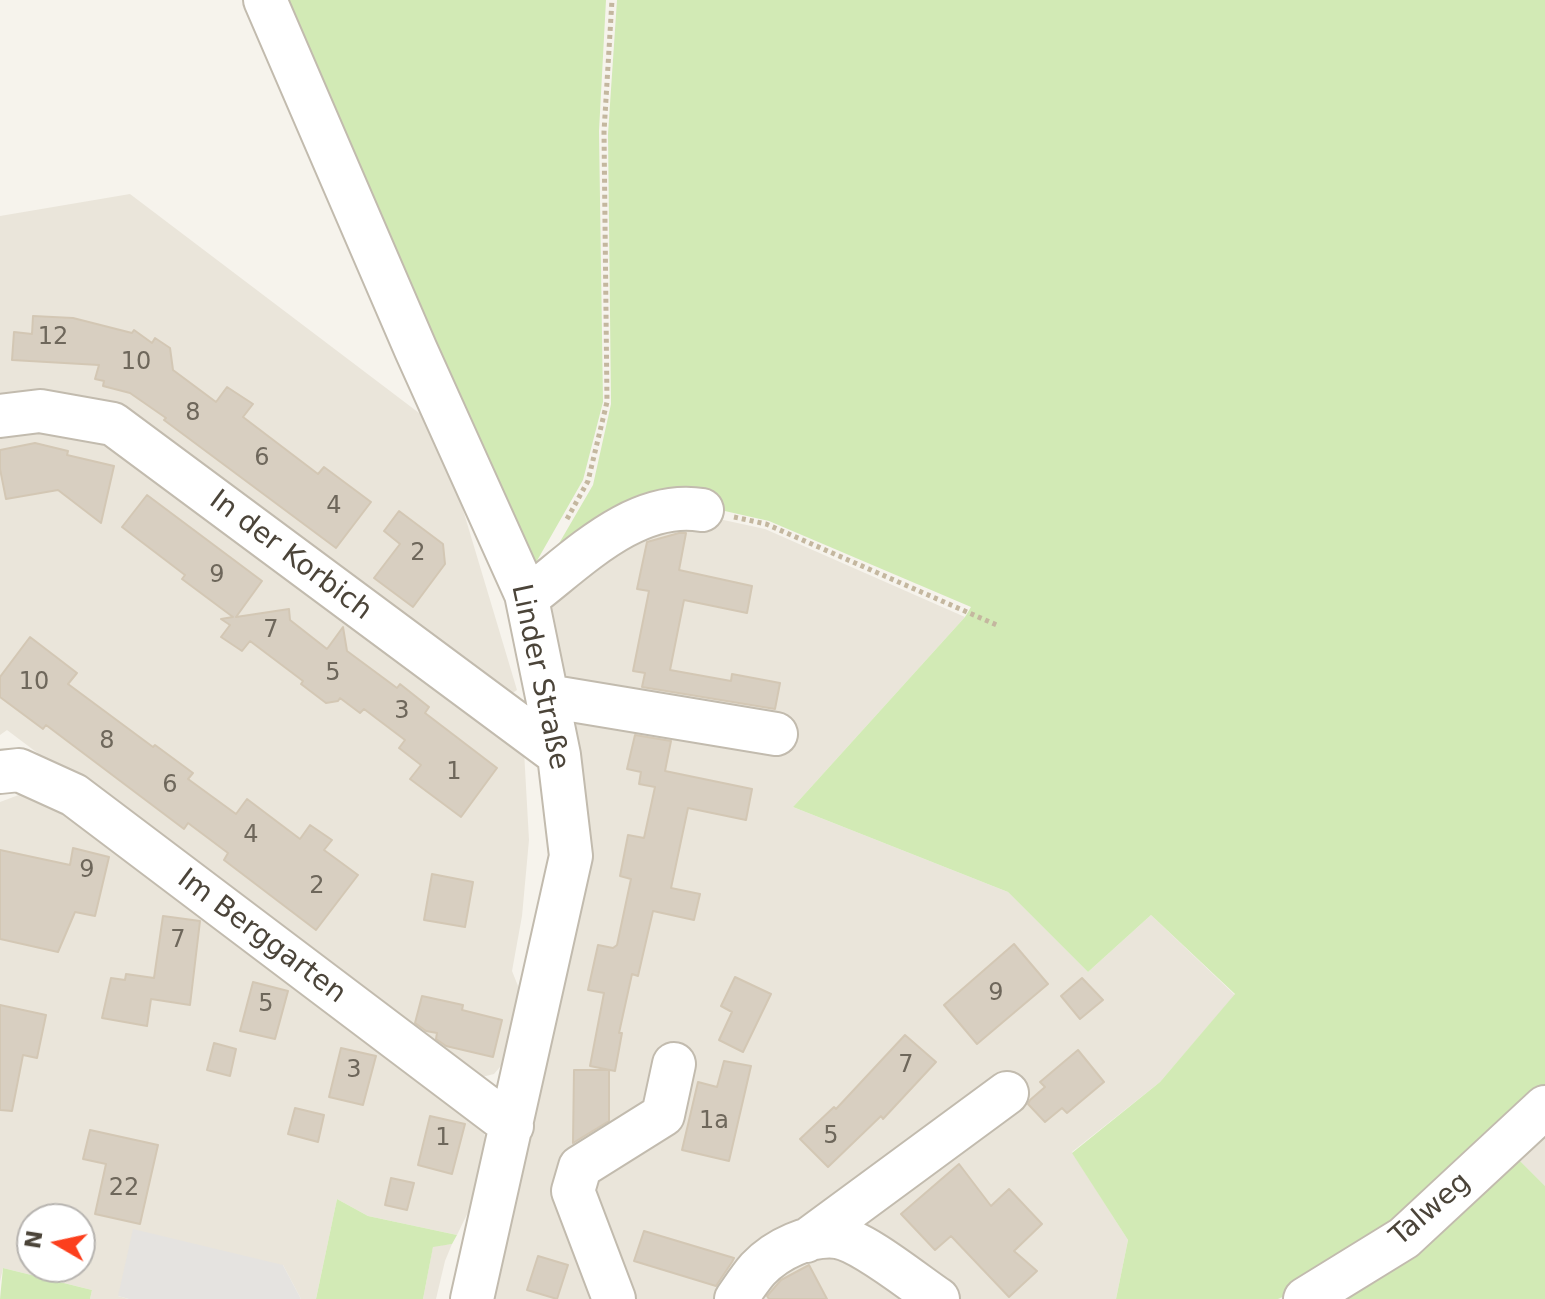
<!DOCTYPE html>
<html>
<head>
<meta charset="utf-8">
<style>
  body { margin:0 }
  #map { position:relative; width:1545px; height:1299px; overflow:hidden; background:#f6f3ec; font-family:"DejaVu Sans",sans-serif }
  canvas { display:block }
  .north { position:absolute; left:16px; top:1203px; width:80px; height:80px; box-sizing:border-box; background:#fff; border:2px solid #b7b4b0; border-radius:50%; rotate:279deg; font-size:22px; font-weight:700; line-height:32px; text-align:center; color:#4b4439 }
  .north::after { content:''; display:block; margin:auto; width:28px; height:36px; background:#fc3f1d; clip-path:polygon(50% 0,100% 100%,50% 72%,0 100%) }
</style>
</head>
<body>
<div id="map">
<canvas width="1545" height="1299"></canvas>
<div class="north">N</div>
</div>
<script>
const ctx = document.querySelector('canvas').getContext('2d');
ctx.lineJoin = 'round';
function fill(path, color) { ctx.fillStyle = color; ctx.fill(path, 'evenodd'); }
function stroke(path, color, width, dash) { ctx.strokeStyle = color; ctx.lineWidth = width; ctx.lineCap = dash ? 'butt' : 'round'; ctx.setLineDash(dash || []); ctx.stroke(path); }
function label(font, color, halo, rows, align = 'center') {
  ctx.font = font + ' "DejaVu Sans",sans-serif'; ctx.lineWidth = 6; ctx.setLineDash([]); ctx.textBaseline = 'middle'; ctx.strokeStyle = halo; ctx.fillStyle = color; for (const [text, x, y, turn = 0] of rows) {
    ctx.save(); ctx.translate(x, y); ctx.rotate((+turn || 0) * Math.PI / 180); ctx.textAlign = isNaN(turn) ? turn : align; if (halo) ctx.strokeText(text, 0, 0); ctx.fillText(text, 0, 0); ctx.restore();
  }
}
fill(new Path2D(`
  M130 194 427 419 455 483 517 690 511 694 143 431 0 398V216Z
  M0 424 94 433 524 751 529 840 522 916 512 971 520 991 506 1060 494 1074 478 1078 443 1059 7 730 0 735Z
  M682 511 765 529 965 617 793 807 1008 892 1088 972 1151 915 1235 995 1160 1082 1072 1152 1128 1240 1116 1299H482L583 859 535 597Z
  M24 793 55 795 483 1124 486 1146 473 1202 457 1235 368 1216 337 1199 316 1299H301L283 1265 118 1296 129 1299H90L92 1290 3 1268 0 1282V802ZM32 1219H80V1267H32Z
  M1545 1119V1186L1510 1151Z
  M452 1244 445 1261 436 1299H423L433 1246Z`), '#eae5da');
fill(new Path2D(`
  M271 0H606L599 131 603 402 583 480 526 580Z
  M617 0H1545V1092C1465 1166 1380 1258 1278 1299H1116L1128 1240 1072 1153 1160 1082 1235 994 1151 915 1088 972 1008 892 793 807 965 617 971 607 769 521 685 502 536 583 593 485 611 404 608 134Z
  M1510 1151 1545 1186V1299H1322Z
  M337 1199 368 1216 457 1235 452 1244 433 1247 423 1299H316Z
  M3 1268 92 1290 90 1299H0Z`), '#d2eab5');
fill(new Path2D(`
  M133 1229 283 1265 301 1299H129L118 1296Z`), '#e5e3e0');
const building = new Path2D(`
  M33 316 73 318 132 333 134 330 152 343 155 338 170 348 173 370 216 402 227 387 253 404 243 417 318 474 324 467 371 502 336 548 164 420 166 418 130 393 103 386 104 381 95 379 99 365 12 360 14 332 32 334Z
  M35 443 68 451 67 455 114 466 101 523 58 490 6 499 0 469V450Z
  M147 495 262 581 236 617 289 609 290 620 327 649 343 627 347 651 397 688 400 684 429 707 425 713 497 768 461 817 410 779 421 765 399 748 405 740 364 709 360 713 340 698 338 701 326 703 301 684 303 681 250 641 242 651 221 637 230 625 221 619 233 617 182 579 185 575 122 527Z
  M399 511 443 544 445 564 413 607 374 578 400 544 384 531Z
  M679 533H686L679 570 752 586 747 613 684 600 670 670 731 681 732 674 780 683 775 709 642 687 645 673 633 671 649 591 637 589 647 542Z
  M30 637 77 673 68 684 153 747 155 745 193 773 188 779 236 814 247 799 300 839 310 825 332 840 324 850 358 875 316 930 224 860 228 853 188 823 184 829 46 725 43 729 0 697V677Z
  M635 735 671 741 665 771 752 789 746 820 688 808 671 888 700 894 694 920 653 911 638 976 632 974 619 1033H622L615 1071 590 1066 604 993 588 990 598 945 613 948 617 945 631 879 620 876 628 835 644 838 655 787 639 784 641 772 627 769Z
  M73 848 109 857 95 916 75 912 58 952 0 939V850L70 865Z
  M432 874 473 882 465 927 424 920Z
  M163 916 200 921 190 1005 151 999 147 1026 102 1018 111 978 125 980 126 974 154 978Z
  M1014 944 1048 984 977 1044 944 1005Z
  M735 977 771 994 743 1052 719 1040 732 1012 721 1006Z
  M1082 978 1103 1000 1080 1019 1061 996Z
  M253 982 288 991 275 1039 240 1031Z
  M422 996 463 1005 462 1010 502 1020 493 1057 446 1046 436 1039 437 1033 426 1031 415 1023Z
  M0 1005 46 1015 37 1058 23 1055 12 1111 0 1110Z
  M905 1035 936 1062 883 1119 881 1116 828 1167 800 1139 834 1107 836 1109Z
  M214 1043 236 1049 230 1076 207 1070Z
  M341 1048 376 1056 363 1105 329 1097Z
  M1078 1050 1104 1082 1067 1113 1062 1108 1045 1122 1028 1104 1030 1100 1045 1087 1040 1082Z
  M724 1061 751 1066 729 1161 682 1150 698 1082 717 1087Z
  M574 1070H609V1121L573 1143Z
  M295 1108 324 1115 318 1142 288 1134Z
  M430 1116 465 1124 452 1174 418 1165Z
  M90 1130 158 1145 140 1224 95 1214 106 1164 83 1159Z
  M959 1164 991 1206 1009 1189 1042 1224 1014 1251 1037 1271 1009 1297 951 1236 935 1250 901 1214Z
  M391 1178 414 1183 407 1210 385 1205Z
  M644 1231 734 1258 732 1262 716 1286 634 1261Z
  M538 1256 568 1265 557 1299 527 1290Z
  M809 1265 827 1299H769L767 1296 781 1280Z`);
fill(building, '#d8cfc1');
stroke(building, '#d3c7b4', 2);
const minor = new Path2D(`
  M265 0 416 350 526 594 559 755 571 856 472 1299
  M0 416 40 411 113 424 559 755
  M527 598C576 561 634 499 702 510
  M547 696 776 734
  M0 772 19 770 74 795 512 1126
  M806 1241 1007 1093
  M614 1299 573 1191 580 1167 663 1115 674 1064
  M736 1299C743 1289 750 1278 758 1269 777 1249 809 1234 837 1237 863 1241 914 1283 938 1299
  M1305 1299 1404 1238 1545 1107`);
stroke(minor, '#c2bbae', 46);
stroke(new Path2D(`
  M734 517 766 524 999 626
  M567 519 588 481 607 402 604 132 612 0`), '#c4b79f', 5, [4, 4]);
stroke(minor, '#fff', 42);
label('24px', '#6e675b', null, [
  ["12",53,338],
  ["10",136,363],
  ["8",193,414],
  ["6",262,459],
  ["4",334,507],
  ["2",418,554],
  ["9",217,576],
  ["7",271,631],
  ["5",333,674],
  ["10",34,683],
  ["3",402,712],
  ["8",107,742],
  ["1",454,773],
  ["6",170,786],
  ["4",251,836],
  ["9",87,871],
  ["2",317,887],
  ["7",178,941],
  ["9",996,994],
  ["5",266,1005],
  ["7",906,1066],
  ["3",354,1071],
  ["1a",714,1122],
  ["5",831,1137],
  ["1",443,1139],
  ["22",124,1189]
]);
label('28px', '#4b4439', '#fff', [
  ["In der Korbich",290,556,37],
  ["Linder Straße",539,677,78],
  ["Im Berggarten",261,937,37],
  ["Talweg",1431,1210,-41]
]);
</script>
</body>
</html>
